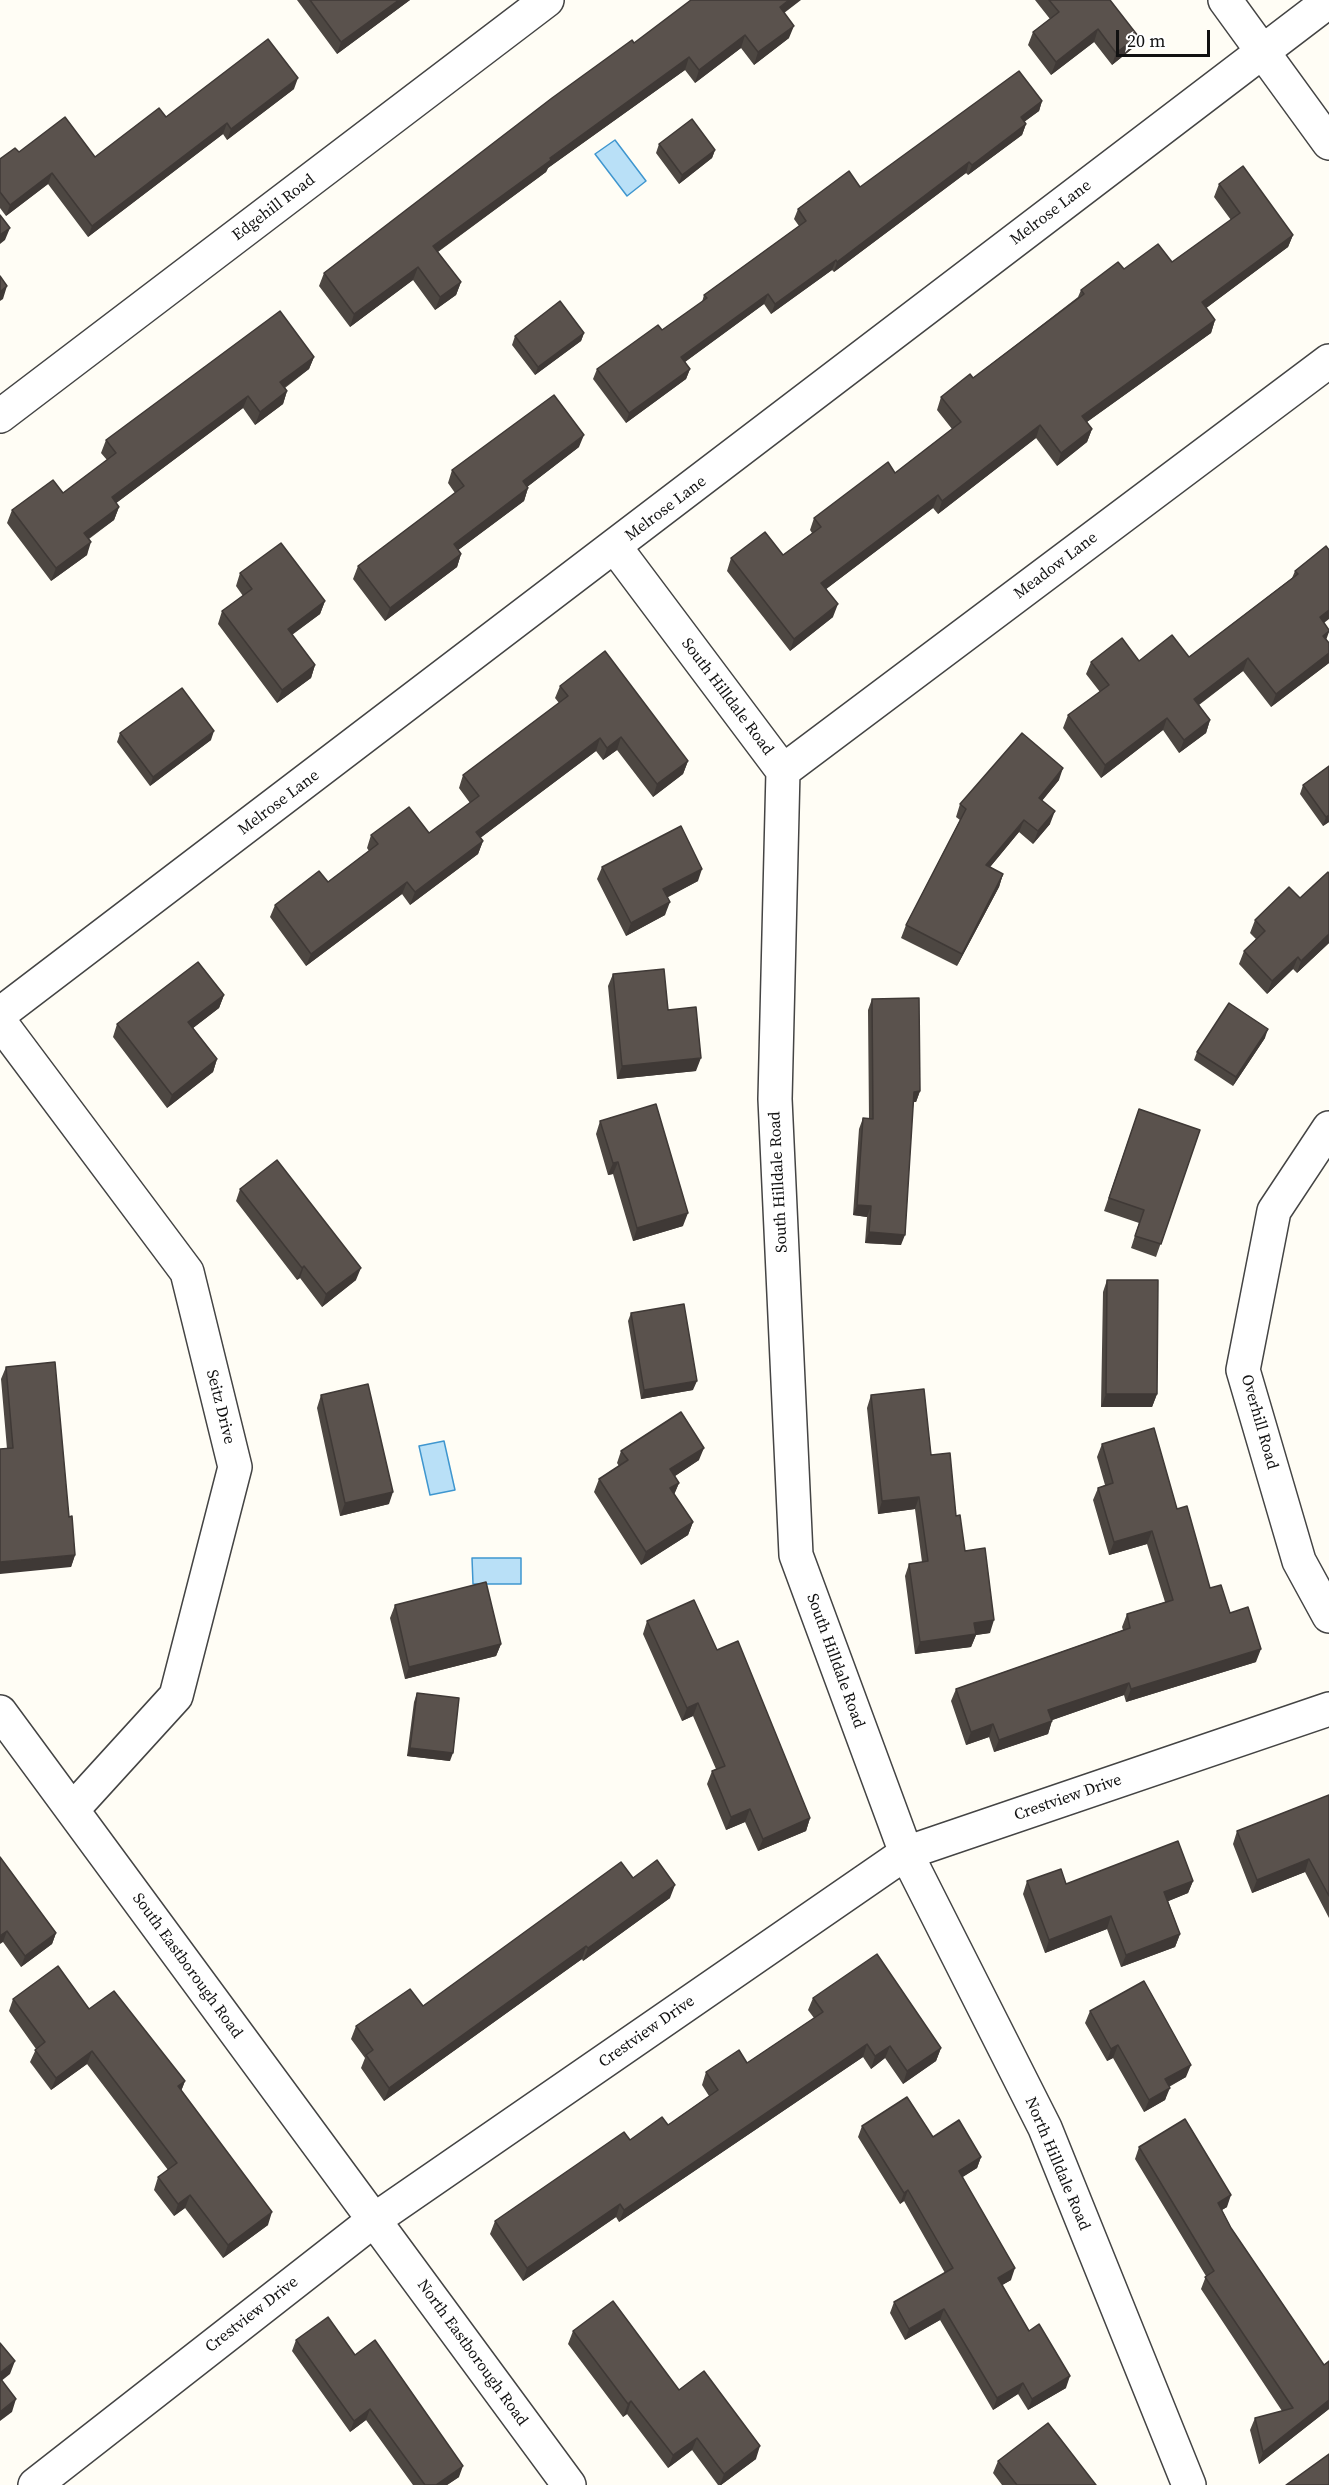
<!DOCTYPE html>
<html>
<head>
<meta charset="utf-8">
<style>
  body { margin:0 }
  #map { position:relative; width:1329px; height:2485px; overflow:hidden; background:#fffdf5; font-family:"Source Serif 4",serif }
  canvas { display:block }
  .scale { position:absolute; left:1116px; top:30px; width:94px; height:27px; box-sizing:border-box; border:3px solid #111; border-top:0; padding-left:8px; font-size:18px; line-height:21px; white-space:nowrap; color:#111; -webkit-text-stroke:4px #fff; paint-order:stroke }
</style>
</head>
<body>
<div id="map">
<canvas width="1329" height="2485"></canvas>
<div class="scale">20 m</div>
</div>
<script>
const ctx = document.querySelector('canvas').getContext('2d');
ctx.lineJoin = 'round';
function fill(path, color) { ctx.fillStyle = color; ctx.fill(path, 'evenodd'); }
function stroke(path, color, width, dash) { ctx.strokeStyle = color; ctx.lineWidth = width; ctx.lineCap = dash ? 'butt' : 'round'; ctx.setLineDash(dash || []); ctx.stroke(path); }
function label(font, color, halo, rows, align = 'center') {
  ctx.font = font + ' "Source Serif 4",serif'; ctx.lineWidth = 6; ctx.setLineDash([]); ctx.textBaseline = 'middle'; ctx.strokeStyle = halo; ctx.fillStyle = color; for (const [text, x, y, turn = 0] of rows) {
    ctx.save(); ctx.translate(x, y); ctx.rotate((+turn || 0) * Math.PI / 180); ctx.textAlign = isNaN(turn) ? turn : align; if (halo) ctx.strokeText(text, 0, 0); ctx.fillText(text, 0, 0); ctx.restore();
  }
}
const water = new Path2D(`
  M615 140 646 181 627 196 595 154Z
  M444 1441 455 1490 430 1495 419 1446Z
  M472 1558H521V1584H473Z`);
fill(water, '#b9e0f7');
stroke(water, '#3f96cf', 1.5);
const minor = new Path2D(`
  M1225 0 1329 143
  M0 416 547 0
  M615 547 783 771 775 1099 796 1555 906 1853 1045 2128 1189 2485
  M783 771 1329 361
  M0 1014 1329 1
  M0 1022 187 1272 235 1467 176 1696 73 1809
  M1329 1128 1274 1211 1243 1370 1299 1561 1329 1616
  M0 1712 569 2485
  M35 2485 374 2220 906 1853 1329 1709`);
stroke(minor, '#444', 36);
stroke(minor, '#fff', 33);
fill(new Path2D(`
  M297 0H410L337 54Z
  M1035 0H1110L1133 48 1112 65 1094 42 1051 75 1028 45 1033 32 1050 19Z
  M784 13 789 38 754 65 741 48 695 83 685 70 548 168 546 172 438 252 461 282 456 295 435 310 413 280 350 327 319 286 324 273 634 43Z
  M294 89 227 140 223 134 88 237 48 184 6 216 0 208V159L19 152 95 157 166 117Z
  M1042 101 1039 111 1024 122 1026 124 1022 135 968 175 966 173 834 272 832 270 771 314 764 304 685 362 690 369 686 379 626 423 593 379 597 369 662 330 702 302 704 295 799 226 794 219 798 209 860 187Z
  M659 144 715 150 712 158 679 184 656 153Z
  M1219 184 1293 235 1288 247 1206 308 1215 320 1211 333 1087 422 1092 429 1087 442 1057 466 1036 438 938 514 933 508 826 589 833 617 790 651 727 571 731 558 783 555 812 533 810 530 814 518 895 473 952 429 937 410 941 397 973 378 1078 297 1081 290 1124 269 1172 262 1231 220 1214 197Z
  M584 333 581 341 535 375 512 345 515 336Z
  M314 357 309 369 285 388 287 391 283 404 255 425 243 408 116 503 119 507 114 520 89 539 87 555 51 581 7 523 12 510 63 493 107 460 101 453 106 440Z
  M579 447 527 487 528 488 524 501 458 550 461 554 457 567 385 621 353 579 358 566 455 493 448 483 452 470Z
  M1326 546 1324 623 1326 640 1329 643V663L1271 707 1243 671 1199 705 1210 720 1206 733 1179 753 1163 730 1101 778 1063 728 1068 715 1100 692 1086 674 1091 662 1139 661 1189 657 1292 578 1295 571Z
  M240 573 325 601 320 614 292 635 315 665 311 678 277 703 218 624 222 611 243 596 236 586Z
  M560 686 688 761 683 774 653 797 617 750 603 760 596 751 480 838 483 841 478 854 410 905 402 894 306 966 270 917 275 905 328 882 369 851 367 848 371 835 429 833 470 803 459 788 463 775 559 703 555 698Z
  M120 733 211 740 150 786 117 742Z
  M1329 766V822L1323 826 1300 794 1303 785Z
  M1059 780 1042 801 1050 824 1033 844 1019 832 990 867 1003 874 999 887 957 966 901 938 906 925 960 820 956 817 960 804Z
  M602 867 698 881 667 897 665 915 626 936 597 879Z
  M1329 874V943L1297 973 1293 969 1267 994 1239 964 1244 951 1256 939 1250 933 1255 920 1300 898Z
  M613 974 668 1010 696 1071 617 1079 608 986Z
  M224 995 219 1008 193 1028 217 1059 213 1072 167 1108 113 1037 117 1024Z
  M872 999 920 1091 916 1102H913L901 1245 865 1243 867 1217 853 1215 859 1129 863 1118 869 1119 868 1010Z
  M1265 1038 1233 1086 1194 1060 1197 1052Z
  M1139 1109 1200 1130 1156 1257 1131 1248 1139 1223 1104 1211Z
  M600 1121 683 1226 633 1241 613 1174 608 1175 596 1134Z
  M240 1189 356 1280 322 1307 300 1278 297 1280 236 1201Z
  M1107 1280 1157 1394 1152 1407H1101L1103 1292Z
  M631 1313 693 1390 641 1399 628 1321Z
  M6 1367 75 1555 71 1567 7 1449 1 1379Z
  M321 1395 389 1504 340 1516 317 1408Z
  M871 1395 931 1455 956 1516 965 1551 990 1633 976 1635 971 1647 915 1654 905 1576 909 1564 922 1562 915 1509 878 1514 867 1408Z
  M1102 1444 1177 1509 1210 1588 1230 1613 1256 1662 1126 1702 1124 1695 1052 1720 1048 1734 994 1752 989 1737 966 1745 951 1701 956 1689 1123 1630 1122 1627 1127 1614 1165 1602 1147 1544 1109 1555 1093 1500 1098 1488 1105 1485 1097 1457Z
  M621 1451 699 1460 675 1476 679 1483 674 1494 693 1522 688 1535 641 1565 594 1492 599 1479 619 1466 617 1463Z
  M395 1605 501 1644 496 1656 405 1679 390 1618Z
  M647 1621 717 1650 810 1818 806 1831 758 1851 745 1822 726 1830 707 1784 712 1771 716 1769 693 1716 682 1721 643 1634Z
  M417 1693 450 1761 407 1756 414 1702Z
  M1329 1795V1918L1305 1872 1252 1893 1233 1844 1237 1831Z
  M0 1857 56 1933 52 1944 21 1967 3 1942Z
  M633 1878 670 1898 583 1961 582 1959 384 2101 361 2068 365 2058 351 2039 356 2026 423 2006Z
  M1027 1881 1066 1884 1193 1881 1188 1893 1168 1901 1180 1934 1175 1947 1121 1967 1107 1929 1045 1953 1023 1894Z
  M813 1998 941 2048 936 2061 903 2084 885 2058 871 2069 863 2057 619 2222 616 2217 523 2281 490 2234 495 2221 630 2140 668 2125 709 2096 702 2085 706 2072 747 2063 814 2018 808 2010Z
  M13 1999 89 2009 185 2081 181 2091 268 2225 223 2258 185 2208 174 2216 154 2190 158 2177 168 2170 87 2064 51 2090 30 2062 36 2049 9 2011Z
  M1090 2011 1186 2077 1169 2087 1165 2100 1144 2112 1113 2058 1107 2061 1085 2023Z
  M862 2126 933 2137 981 2157 977 2168 962 2177 1011 2280 1002 2285 1029 2331 1066 2388 1028 2410 1018 2394 993 2410 940 2320 905 2340 890 2313 894 2302 945 2273 904 2201 900 2204 858 2137Z
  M1139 2147 1227 2207 1222 2210 1231 2228 1324 2365 1329 2361V2409L1259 2464 1250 2430 1255 2418 1282 2411 1201 2289 1206 2276 1135 2159Z
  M573 2331 679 2390 756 2459 721 2485H718L692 2450 668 2468 627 2414 623 2417 568 2344Z
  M296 2340 459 2477 447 2485H413L366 2420 350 2432 292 2351Z
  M998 2461 1096 2485H1002L993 2473Z`), '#4d4742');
fill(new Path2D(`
  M399 0H410L337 54 341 42Z
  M789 0H801L775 20 780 7Z
  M794 26 789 38 754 65 758 52Z
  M1098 29 1094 42 1051 75 1056 62Z
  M745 35 741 48 695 83 699 70Z
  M1138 36 1133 48 1112 65 1116 53Z
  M689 57 685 70 548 168 546 172 429 258 433 246 550 158Z
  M298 78 294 89 227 140 231 129Z
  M1042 101 1039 111 1017 127 1021 117Z
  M227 123 223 134 88 237 92 226Z
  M1026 124 1022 135 968 175 972 165Z
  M715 150 712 158 679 184 682 175Z
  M969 162 966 173 834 272 837 262Z
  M52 173 48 184 6 216 10 205Z
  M10 228 5 240 0 244V235Z
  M1293 235 1288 247 1197 315 1202 302Z
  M836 260 832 270 771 314 775 304Z
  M418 267 413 280 350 327 354 314Z
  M461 282 456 295 435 310 440 297Z
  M7 286 3 299 0 301V292Z
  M768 294 764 304 678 367 681 357Z
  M1215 320 1211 333 1077 429 1082 416Z
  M584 333 581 341 535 375 538 367Z
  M314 357 309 369 275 394 280 382Z
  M690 369 686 379 626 423 629 413Z
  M287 391 283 404 255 425 260 412Z
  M248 396 243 408 107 510 112 497Z
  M1040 425 1036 438 938 514 942 501Z
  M1092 429 1087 442 1057 466 1061 453Z
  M584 435 579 447 518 494 523 481Z
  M528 488 524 501 449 557 454 544Z
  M938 495 933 508 817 596 821 583Z
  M119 507 114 520 79 545 84 533Z
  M91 542 87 555 51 581 56 568Z
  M461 554 457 567 385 621 390 608Z
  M325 601 320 614 283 641 288 629Z
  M838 604 833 617 790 651 794 639Z
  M1329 610V619L1315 630 1320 617Z
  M1329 631V632L1325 643 1323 636Z
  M1329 653V663L1271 707 1276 694Z
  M1248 658 1243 671 1190 711 1194 699Z
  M315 665 311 678 277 703 282 690Z
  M1167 718 1163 730 1101 778 1105 765Z
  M1210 720 1206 733 1179 753 1184 740Z
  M214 731 211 740 150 786 153 777Z
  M621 737 617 750 603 760 607 748Z
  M600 738 596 751 471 845 476 832Z
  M688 761 683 774 653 797 657 784Z
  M1063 768 1059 780 1034 810 1039 798Z
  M1055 811 1050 824 1033 844 1038 831Z
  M1329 815V822L1323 826 1326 817Z
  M1024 820 1019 832 981 878 986 865Z
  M483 841 478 854 410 905 415 892Z
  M702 869 698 881 659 902 663 889Z
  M1003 874 999 887 957 966 962 954Z
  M407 882 402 894 306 966 311 954Z
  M670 902 665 915 626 936 631 923Z
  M1329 934V943L1297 973 1301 961Z
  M1298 957 1293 969 1267 994 1272 981Z
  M224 995 219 1008 184 1035 188 1022Z
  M1268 1029 1265 1038 1233 1086 1236 1077Z
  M701 1058 696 1071 617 1079 622 1066Z
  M217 1059 213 1072 167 1108 172 1095Z
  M920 1091 916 1102H910L914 1092Z
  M618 1162 613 1174 608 1175 613 1163Z
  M857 1205 871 1206 867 1217 853 1215Z
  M688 1213 683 1226 633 1241 637 1228Z
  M869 1232 905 1235 901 1245 865 1243Z
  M304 1266 300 1278 297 1280 302 1268Z
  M361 1268 356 1280 322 1307 326 1294Z
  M697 1381 693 1390 641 1399 644 1390Z
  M1106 1394H1157L1152 1407H1101Z
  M704 1448 699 1460 666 1482 670 1469Z
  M679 1483 674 1495 670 1488Z
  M393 1492 389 1504 340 1516 345 1503Z
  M919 1497 915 1509 878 1514 882 1501Z
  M693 1522 688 1535 641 1565 646 1552Z
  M1152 1531 1147 1544 1109 1555 1114 1542Z
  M75 1555 71 1567 0 1574V1562Z
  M994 1620 990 1633 976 1635 971 1647 915 1654 920 1642 974 1623Z
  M501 1644 496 1656 405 1679 409 1667Z
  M1261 1649 1256 1662 1126 1702 1131 1689Z
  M1129 1683 1124 1695 1044 1723 1048 1710Z
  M698 1703 693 1716 682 1721 687 1708Z
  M1052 1721 1048 1734 994 1752 999 1740Z
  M993 1724 989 1737 966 1745 971 1732Z
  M410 1748 453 1753 450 1761 407 1756Z
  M750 1809 745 1822 726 1830 731 1817Z
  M810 1818 806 1831 758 1851 763 1839Z
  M1309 1859 1305 1872 1252 1893 1257 1880Z
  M1193 1881 1188 1893 1159 1905 1164 1892Z
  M675 1885 670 1898 583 1961 588 1948Z
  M1111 1916 1107 1929 1045 1953 1049 1940Z
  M7 1931 3 1942 0 1944V1936Z
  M56 1933 52 1944 21 1967 25 1956Z
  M1180 1934 1175 1947 1121 1967 1126 1955Z
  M586 1946 582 1959 384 2101 389 2088Z
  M867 2044 863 2057 619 2222 624 2210Z
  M1118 2045 1113 2058 1107 2061 1111 2049Z
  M890 2046 885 2058 871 2069 875 2056Z
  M941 2048 936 2061 903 2084 907 2071Z
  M92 2051 87 2064 51 2090 56 2078Z
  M1191 2065 1186 2077 1160 2091 1165 2079Z
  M185 2081 180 2094 178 2086Z
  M1170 2088 1165 2100 1144 2112 1149 2100Z
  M981 2157 977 2168 955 2182 959 2171Z
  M908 2190 904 2201 900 2204 904 2193Z
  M190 2195 185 2208 174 2216 178 2204Z
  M1231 2195 1227 2207 1213 2215 1218 2203Z
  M620 2204 616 2217 523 2281 527 2268Z
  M272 2212 268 2225 223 2258 228 2245Z
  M1015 2268 1011 2280 994 2290 998 2278Z
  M944 2309 940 2320 905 2340 909 2329Z
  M15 2361 10 2374 0 2382V2373Z
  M1070 2376 1066 2388 1028 2410 1032 2399Z
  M1023 2383 1018 2394 993 2410 997 2398Z
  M16 2399 12 2412 0 2421V2412Z
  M1329 2400V2409L1259 2464 1263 2452Z
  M631 2401 627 2414 623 2417 628 2404Z
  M370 2409 366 2420 350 2432 354 2421Z
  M697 2438 692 2450 668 2468 673 2455Z
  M760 2446 756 2459 721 2485H720L724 2474Z
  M463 2466 459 2477 447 2485H436Z`), '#3f3936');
const building = new Path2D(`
  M310 0H399L341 42Z
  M691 0H789L780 7 794 26 758 52 745 35 699 70 689 57 550 158 551 160 433 246 461 282 440 297 418 267 354 314 324 273 552 98 632 40 634 43Z
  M1049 0H1110L1138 36 1116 53 1098 29 1056 62 1033 32 1059 12Z
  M268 39 298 78 231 129 227 123 92 226 52 173 10 205 0 192V159L15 148 19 152 65 117 95 157 159 108 166 117Z
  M1019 71 1042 101 1021 117 1026 124 972 165 969 162 837 262 836 260 775 304 768 294 681 357 690 369 629 413 597 369 658 325 662 330 707 298 704 295 806 221 798 209 849 171 860 187Z
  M692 119 715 150 682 175 659 144Z
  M1243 166 1293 235 1202 302 1215 320 1082 416 1092 429 1061 453 1040 425 942 501 938 495 821 583 838 604 794 639 731 558 765 532 783 555 821 527 814 518 888 462 895 473 961 422 941 397 970 374 973 378 1084 294 1081 290 1118 262 1124 269 1158 244 1172 262 1240 213 1219 184Z
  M0 215 10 228 0 235Z
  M0 276 7 286 0 292Z
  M560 301 584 333 538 367 515 336Z
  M280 311 314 357 280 382 287 391 260 412 248 396 112 497 119 507 84 533 91 542 56 568 12 510 53 480 63 493 116 453 106 440Z
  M554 395 584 435 523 481 528 488 454 544 461 554 390 608 358 566 464 486 452 470Z
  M281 543 325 601 288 629 315 665 282 690 222 611 252 589 240 573Z
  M1326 546 1329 550V610L1320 617 1329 630V631L1323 636 1329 643V653L1276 694 1248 658 1194 699 1210 720 1184 740 1167 718 1105 765 1068 715 1109 685 1091 662 1122 638 1139 661 1172 635 1189 657 1298 574 1295 571Z
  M605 651 688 761 657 784 621 737 607 748 600 738 476 832 483 841 415 892 407 882 311 954 275 905 319 871 328 882 378 844 371 835 409 807 429 833 479 796 463 775 568 696 560 686Z
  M182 688 214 731 153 777 120 733Z
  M1022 733 1063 768 1039 798 1055 811 1038 831 1024 820 986 865 1003 874 962 954 906 925 966 809 960 804Z
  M1329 766V815L1326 817 1303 785Z
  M681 826 702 869 663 889 670 902 631 923 602 867Z
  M1328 872 1329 874V934L1301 961 1298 957 1272 981 1244 951 1265 931 1255 920 1289 887 1300 898Z
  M198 962 224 995 188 1022 217 1059 172 1095 117 1024Z
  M664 969 668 1010 696 1007 701 1058 622 1066 613 974Z
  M919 998 920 1091 914 1092 905 1235 869 1232 871 1206 857 1205 863 1118 873 1119 872 999Z
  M1229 1003 1268 1029 1236 1077 1197 1052Z
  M656 1104 688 1213 637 1228 618 1162 613 1163 600 1121Z
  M1139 1109 1200 1130 1161 1244 1135 1236 1144 1210 1109 1198Z
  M277 1160 361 1268 326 1294 304 1266 302 1268 240 1189Z
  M1107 1280H1158L1157 1394H1106Z
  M684 1304 697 1381 644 1390 631 1313Z
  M55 1362 69 1517 72 1516 75 1555 0 1562V1449L13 1448 6 1367Z
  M368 1384 393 1492 345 1503 321 1395Z
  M924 1389 931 1455 950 1453 956 1516 960 1515 965 1551 985 1548 994 1620 974 1623 976 1634 920 1642 909 1564 928 1561 919 1497 882 1501 871 1395Z
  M681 1412 704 1448 670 1469 679 1483 670 1488 693 1522 646 1552 599 1479 628 1460 621 1451Z
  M1154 1428 1177 1509 1187 1506 1210 1588 1221 1585 1230 1613 1248 1607 1261 1649 1131 1689 1129 1683 1048 1710 1052 1721 999 1740 993 1724 971 1732 956 1689 1130 1628 1127 1614 1173 1600 1152 1531 1114 1542 1098 1488 1113 1483 1102 1444Z
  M486 1582 501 1644 409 1667 395 1605Z
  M694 1600 717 1650 738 1641 810 1818 763 1839 750 1809 731 1817 712 1771 725 1766 698 1703 687 1708 647 1621Z
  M417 1693 459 1698 453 1753 410 1748Z
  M1329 1795V1896L1309 1859 1257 1880 1237 1831Z
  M1178 1841 1193 1881 1164 1892 1180 1934 1126 1955 1111 1916 1049 1940 1027 1881 1061 1869 1066 1884Z
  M0 1857 56 1933 25 1956 7 1931 0 1936Z
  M657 1860 675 1885 588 1948 586 1946 389 2088 366 2055 373 2050 356 2026 410 1989 423 2006 621 1862 633 1878Z
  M877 1954 941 2048 907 2071 890 2046 875 2056 867 2044 624 2210 620 2204 527 2268 495 2221 624 2132 630 2140 662 2117 668 2125 718 2090 706 2072 739 2050 747 2063 823 2012 813 1998Z
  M58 1966 89 2009 114 1991 185 2081 178 2086 272 2212 228 2245 190 2195 178 2204 158 2177 177 2163 92 2051 56 2078 35 2050 45 2042 13 1999Z
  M1144 1981 1191 2065 1165 2079 1170 2088 1149 2100 1118 2045 1111 2049 1090 2011Z
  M907 2097 933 2137 959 2120 981 2157 959 2171 1015 2268 998 2278 1029 2331 1039 2324 1070 2376 1032 2399 1023 2383 997 2398 944 2309 909 2329 894 2302 953 2268 908 2190 904 2193 862 2126Z
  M1185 2119 1231 2195 1218 2203 1231 2228 1324 2365 1329 2361V2400L1263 2452 1255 2418 1293 2408 1205 2277 1214 2271 1139 2147Z
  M613 2301 679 2390 704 2371 760 2446 724 2474 697 2438 673 2455 631 2401 628 2404 573 2331Z
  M328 2317 355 2355 375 2340 463 2466 436 2485H425L370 2409 354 2421 296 2340Z
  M0 2343 15 2361 0 2373Z
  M0 2378 16 2399 0 2412Z
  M1048 2423 1096 2485H1017L998 2461Z
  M1329 2454V2485H1286Z`);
fill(building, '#5a524d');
stroke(building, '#3f3936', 1.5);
label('16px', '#111', '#fff', [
  ["Edgehill Road",274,208,-37],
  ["Melrose Lane",1051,213,-37],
  ["Melrose Lane",666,509,-37],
  ["Meadow Lane",1056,566,-37],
  ["South Hilldale Road",727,697,53],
  ["Melrose Lane",279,803,-37],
  ["South Hilldale Road",779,1182,-93],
  ["Seitz Drive",220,1407,76],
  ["Overhill Road",1259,1422,74],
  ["South Hilldale Road",835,1661,70],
  ["Crestview Drive",1068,1798,-19],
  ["South Eastborough Road",187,1966,54],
  ["Crestview Drive",647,2032,-35],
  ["North Hilldale Road",1057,2164,67],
  ["Crestview Drive",252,2315,-38],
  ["North Eastborough Road",472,2353,54]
]);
</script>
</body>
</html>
